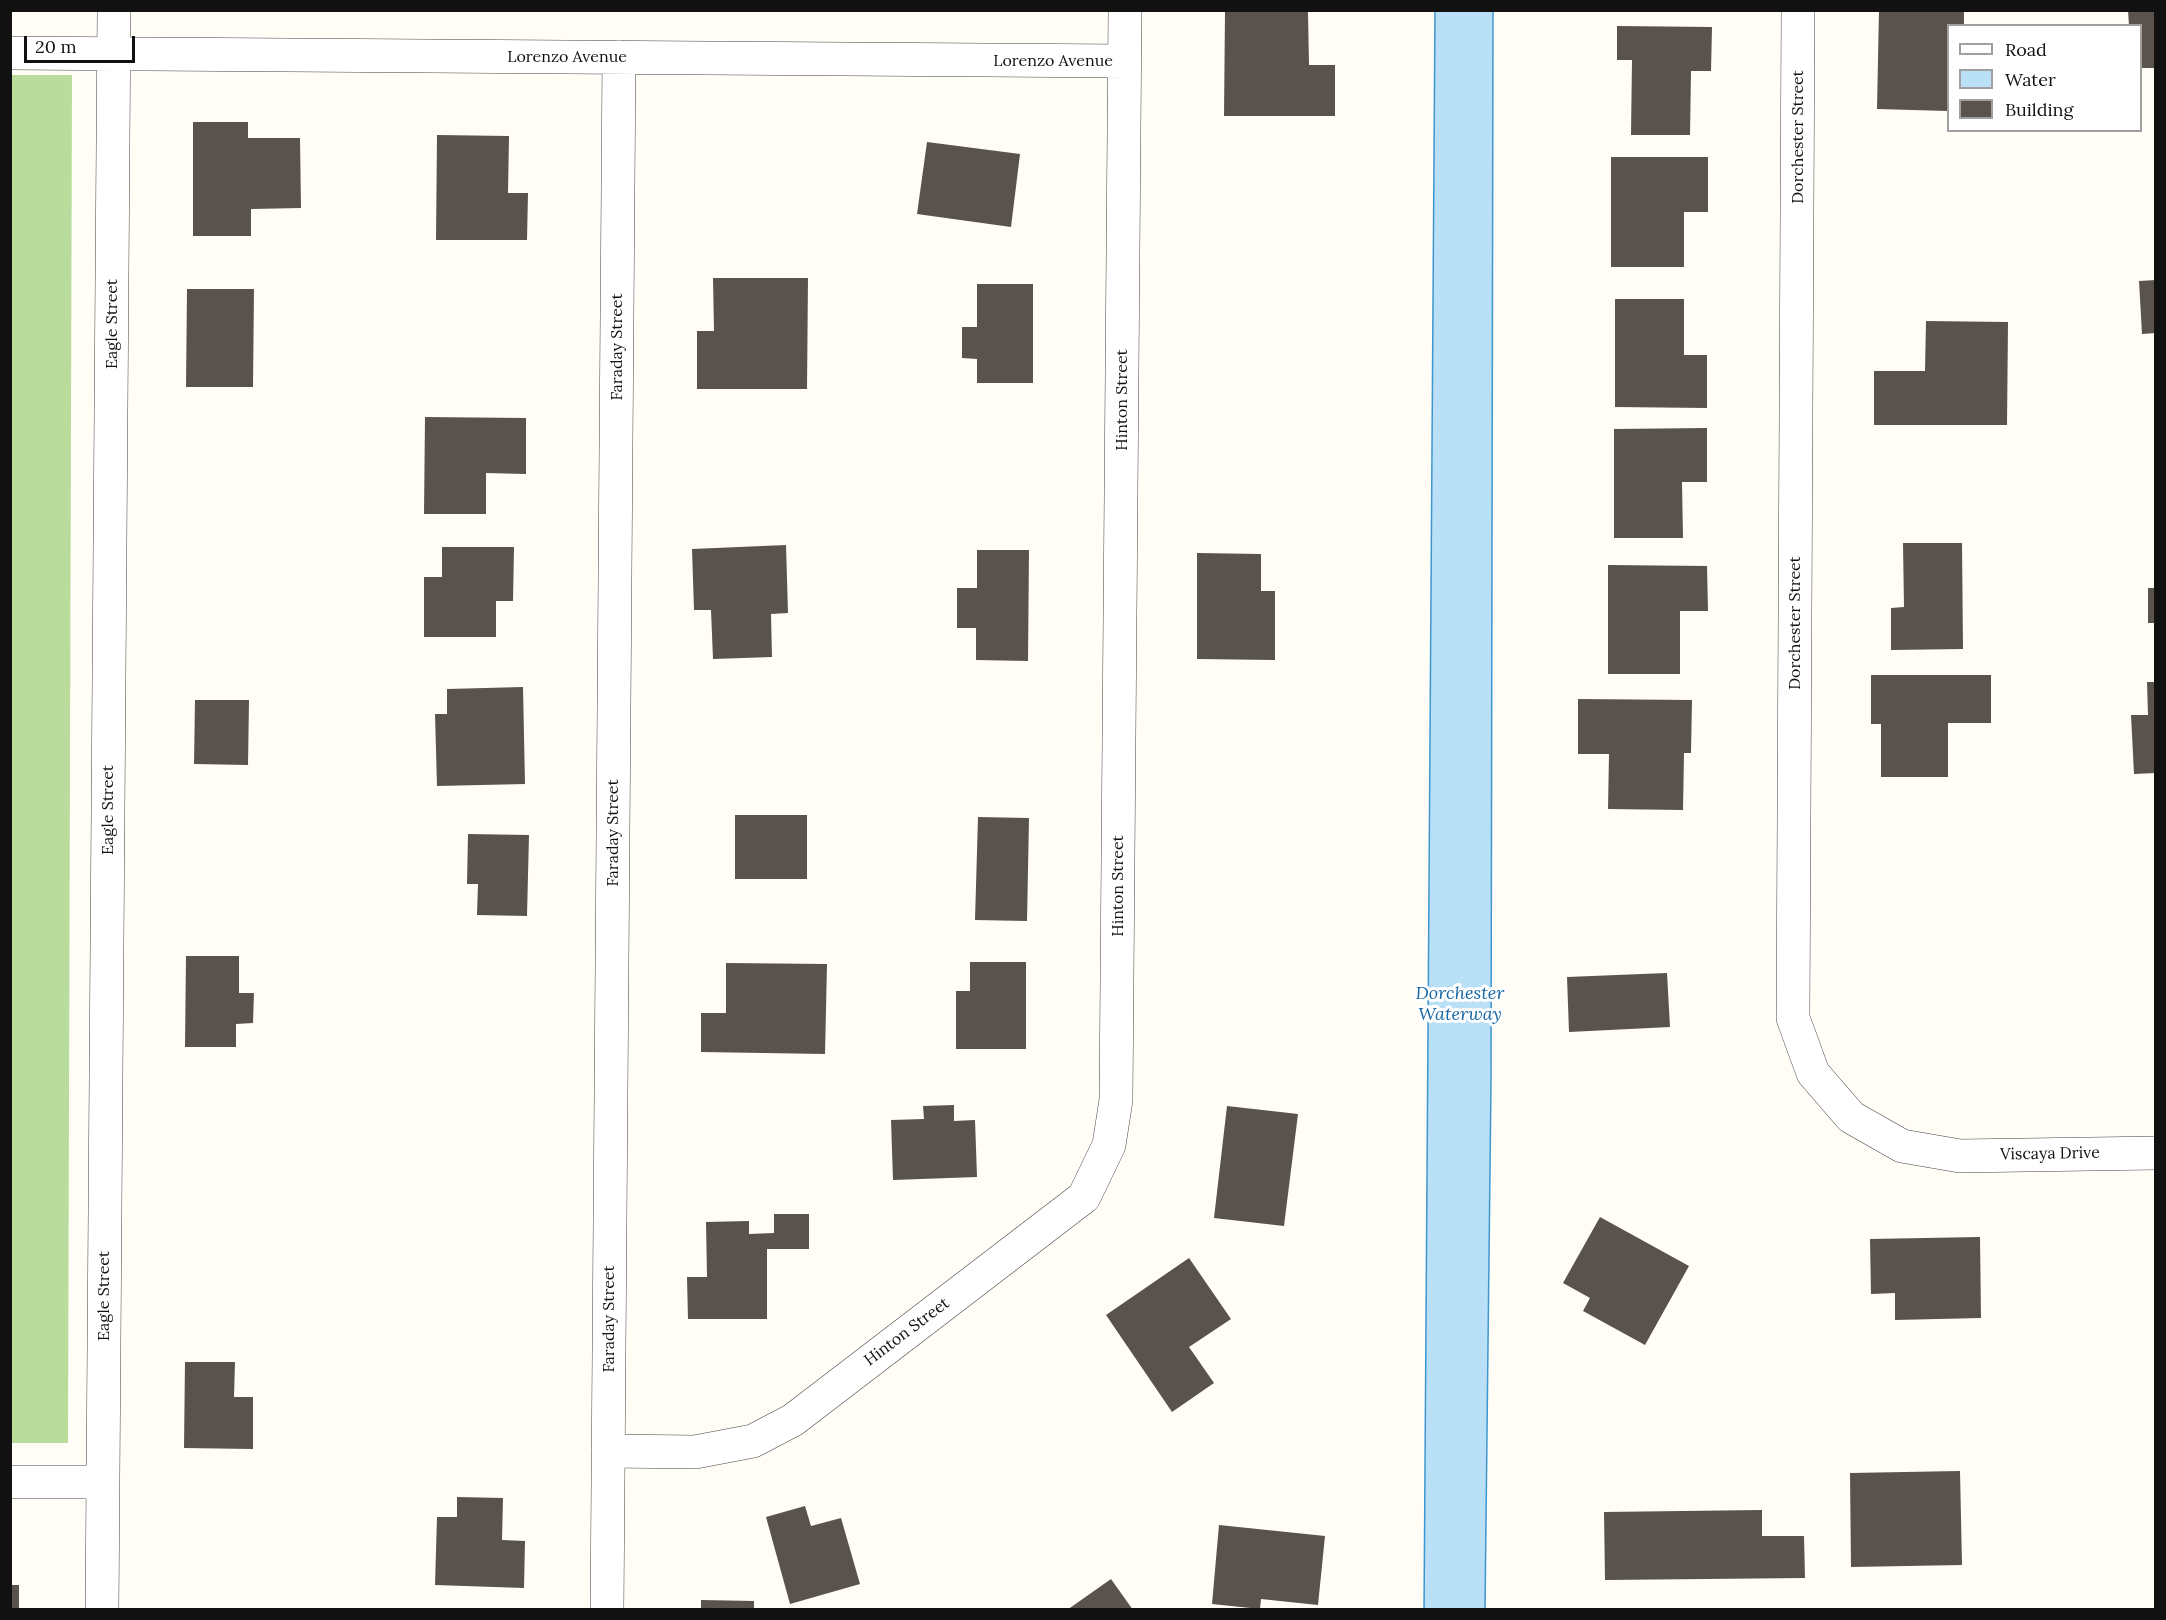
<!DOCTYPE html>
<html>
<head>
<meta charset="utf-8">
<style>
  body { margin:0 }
  #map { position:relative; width:2166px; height:1620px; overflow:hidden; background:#fffdf5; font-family:Lora,serif }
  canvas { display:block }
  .frame { position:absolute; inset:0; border:12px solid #111; pointer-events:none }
  .legend { position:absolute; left:1947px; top:24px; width:195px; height:108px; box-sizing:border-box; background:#fff; border:2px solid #a0a0a0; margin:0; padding:8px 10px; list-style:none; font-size:18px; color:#111 }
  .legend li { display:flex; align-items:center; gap:12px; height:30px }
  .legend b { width:30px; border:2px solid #a0a0a0 }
  .scale { position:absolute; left:24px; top:36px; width:111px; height:27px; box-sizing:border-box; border:3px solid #111; border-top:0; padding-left:8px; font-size:18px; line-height:21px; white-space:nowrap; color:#111; -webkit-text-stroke:4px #fff; paint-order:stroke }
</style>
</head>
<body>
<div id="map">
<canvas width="2166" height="1620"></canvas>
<div class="frame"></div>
<ul class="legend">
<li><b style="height:8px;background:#fff"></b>Road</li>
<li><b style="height:16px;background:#b9e0f7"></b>Water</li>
<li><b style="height:16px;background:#5a524d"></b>Building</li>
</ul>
<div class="scale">20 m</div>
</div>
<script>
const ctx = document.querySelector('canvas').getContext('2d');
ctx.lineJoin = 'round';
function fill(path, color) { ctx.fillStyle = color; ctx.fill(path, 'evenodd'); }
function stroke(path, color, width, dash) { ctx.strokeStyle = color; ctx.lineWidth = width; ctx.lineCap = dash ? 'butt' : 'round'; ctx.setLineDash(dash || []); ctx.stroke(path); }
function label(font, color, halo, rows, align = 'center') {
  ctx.font = font + ' Lora,serif'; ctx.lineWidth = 6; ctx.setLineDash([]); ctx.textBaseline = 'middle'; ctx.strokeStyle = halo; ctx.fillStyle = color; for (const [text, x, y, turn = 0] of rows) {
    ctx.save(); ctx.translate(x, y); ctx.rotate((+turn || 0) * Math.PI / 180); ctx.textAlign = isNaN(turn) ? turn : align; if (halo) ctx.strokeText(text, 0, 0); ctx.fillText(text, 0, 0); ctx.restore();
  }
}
fill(new Path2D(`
  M10 75H72L68 1443H10Z`), '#b9dc9c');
const water = new Path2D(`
  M1493 10 1491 1082 1485 1609 1424 1610 1435 11Z`);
fill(water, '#b9e0f7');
stroke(water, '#3f96cf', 1.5);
fill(new Path2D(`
  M1879 10H1964V26H1948V111L1877 109Z
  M2128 10H2156V68H2140V26H2129Z
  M1225 12H1308L1309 65H1335V116H1224Z
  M1617 26 1712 27 1711 71H1691L1690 135H1631L1632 60H1617Z
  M193 122H248V138H300L301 208 251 209V236H193Z
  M437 135 509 136 508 193H528L527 240H436Z
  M927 142 1020 154 1011 227 917 214Z
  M1611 157H1708V212H1684V267H1611Z
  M713 278H808L807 389H697V331H714Z
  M2156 280V333L2142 334 2139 281Z
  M977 284H1033V383H977V359L962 358V327H977Z
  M187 289H254L253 387H186Z
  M1615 299H1684V355H1707V408L1615 407Z
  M1926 321 2008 322 2007 425H1874V371H1925Z
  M425 417 526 418V474L486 473V514H424Z
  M1707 428V482H1682L1683 538H1614V429Z
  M1903 543H1962L1963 649 1891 650V608L1904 607Z
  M786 545 788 613 771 614 772 657 713 659 711 610H694L692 549Z
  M442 547H514L513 601H496V637H424V577H442Z
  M977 550H1029L1028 661 976 660V628H957V588H977Z
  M1197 553 1261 554V591H1275V660L1197 659Z
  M1608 565 1707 566 1708 611H1680V674H1608Z
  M2148 588H2156V623H2148Z
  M1871 675H1991V723H1948V777H1881V724H1871Z
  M2147 682H2156V773L2134 774 2131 715H2148Z
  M523 687 525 784 437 786 435 714H447V689Z
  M1578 699 1692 700 1691 753H1684L1683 810 1608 809 1609 754H1578Z
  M195 700H249L248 765 194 764Z
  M735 815H807V879H735Z
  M978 817 1029 818 1027 921 975 920Z
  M468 834 529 835 527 916 477 915 478 884H467Z
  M186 956H239V993H254L253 1023 236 1024V1047H185Z
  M970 962H1026V1049H956V991H970Z
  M726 963 827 964 825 1054 701 1052V1013H726Z
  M1667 973 1670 1027 1569 1032 1567 977Z
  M954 1105V1121L975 1120 977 1177 893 1180 891 1120 924 1119 923 1106Z
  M1227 1106 1298 1114 1284 1226 1214 1218Z
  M774 1214H809V1249H767V1319H688L687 1277H707L706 1222 749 1221V1234L774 1233Z
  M1600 1217 1689 1266 1645 1345 1583 1311 1590 1298 1563 1283Z
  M1980 1237 1981 1318 1895 1320V1293L1871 1294 1870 1239Z
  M1189 1258 1231 1319 1189 1347 1214 1383 1172 1412 1106 1315Z
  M185 1362H235L234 1397H253V1449L184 1448Z
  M1960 1471 1962 1565 1851 1567 1850 1473Z
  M457 1497 503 1498 502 1540 525 1541 524 1588 435 1585 437 1517H457Z
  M805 1506 811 1526 841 1518 860 1584 790 1604 766 1517Z
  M1762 1510V1536H1804L1805 1578 1605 1580 1604 1512Z
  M1219 1525 1325 1536 1318 1605 1261 1599 1260 1609 1212 1604Z
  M1111 1579 1133 1610H1067Z
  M10 1585H19V1610H10Z
  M701 1600 754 1601V1610H701Z`), '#5a524d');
const minor = new Path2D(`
  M1798 10 1793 1018 1813 1073 1851 1117 1902 1146 1960 1156 2156 1153
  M10 53 1124 61
  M608 1451 695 1452 753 1441 793 1420 1084 1197 1109 1145 1116 1100 1125 10
  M10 1482H103
  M102 1610 114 10
  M607 1610 619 57`);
stroke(minor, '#444', 34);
stroke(minor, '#fff', 33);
label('16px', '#111', '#fff', [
  ["Lorenzo Avenue",567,57],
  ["Lorenzo Avenue",1053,61],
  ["Dorchester Street",1798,137,-90],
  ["Eagle Street",112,324,-90],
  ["Faraday Street",617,347,-90],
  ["Hinton Street",1122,400,-90],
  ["Dorchester Street",1795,623,-90],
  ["Eagle Street",108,810,-90],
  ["Faraday Street",613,833,-90],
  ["Hinton Street",1118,886,-90],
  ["Viscaya Drive",2050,1154,-1],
  ["Eagle Street",104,1296,-90],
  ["Faraday Street",609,1319,-90],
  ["Hinton Street",907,1332,-37]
]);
label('italic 18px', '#1768a6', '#fff', [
  ["Dorchester",1460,994],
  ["Waterway",1460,1015]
]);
</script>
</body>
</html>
